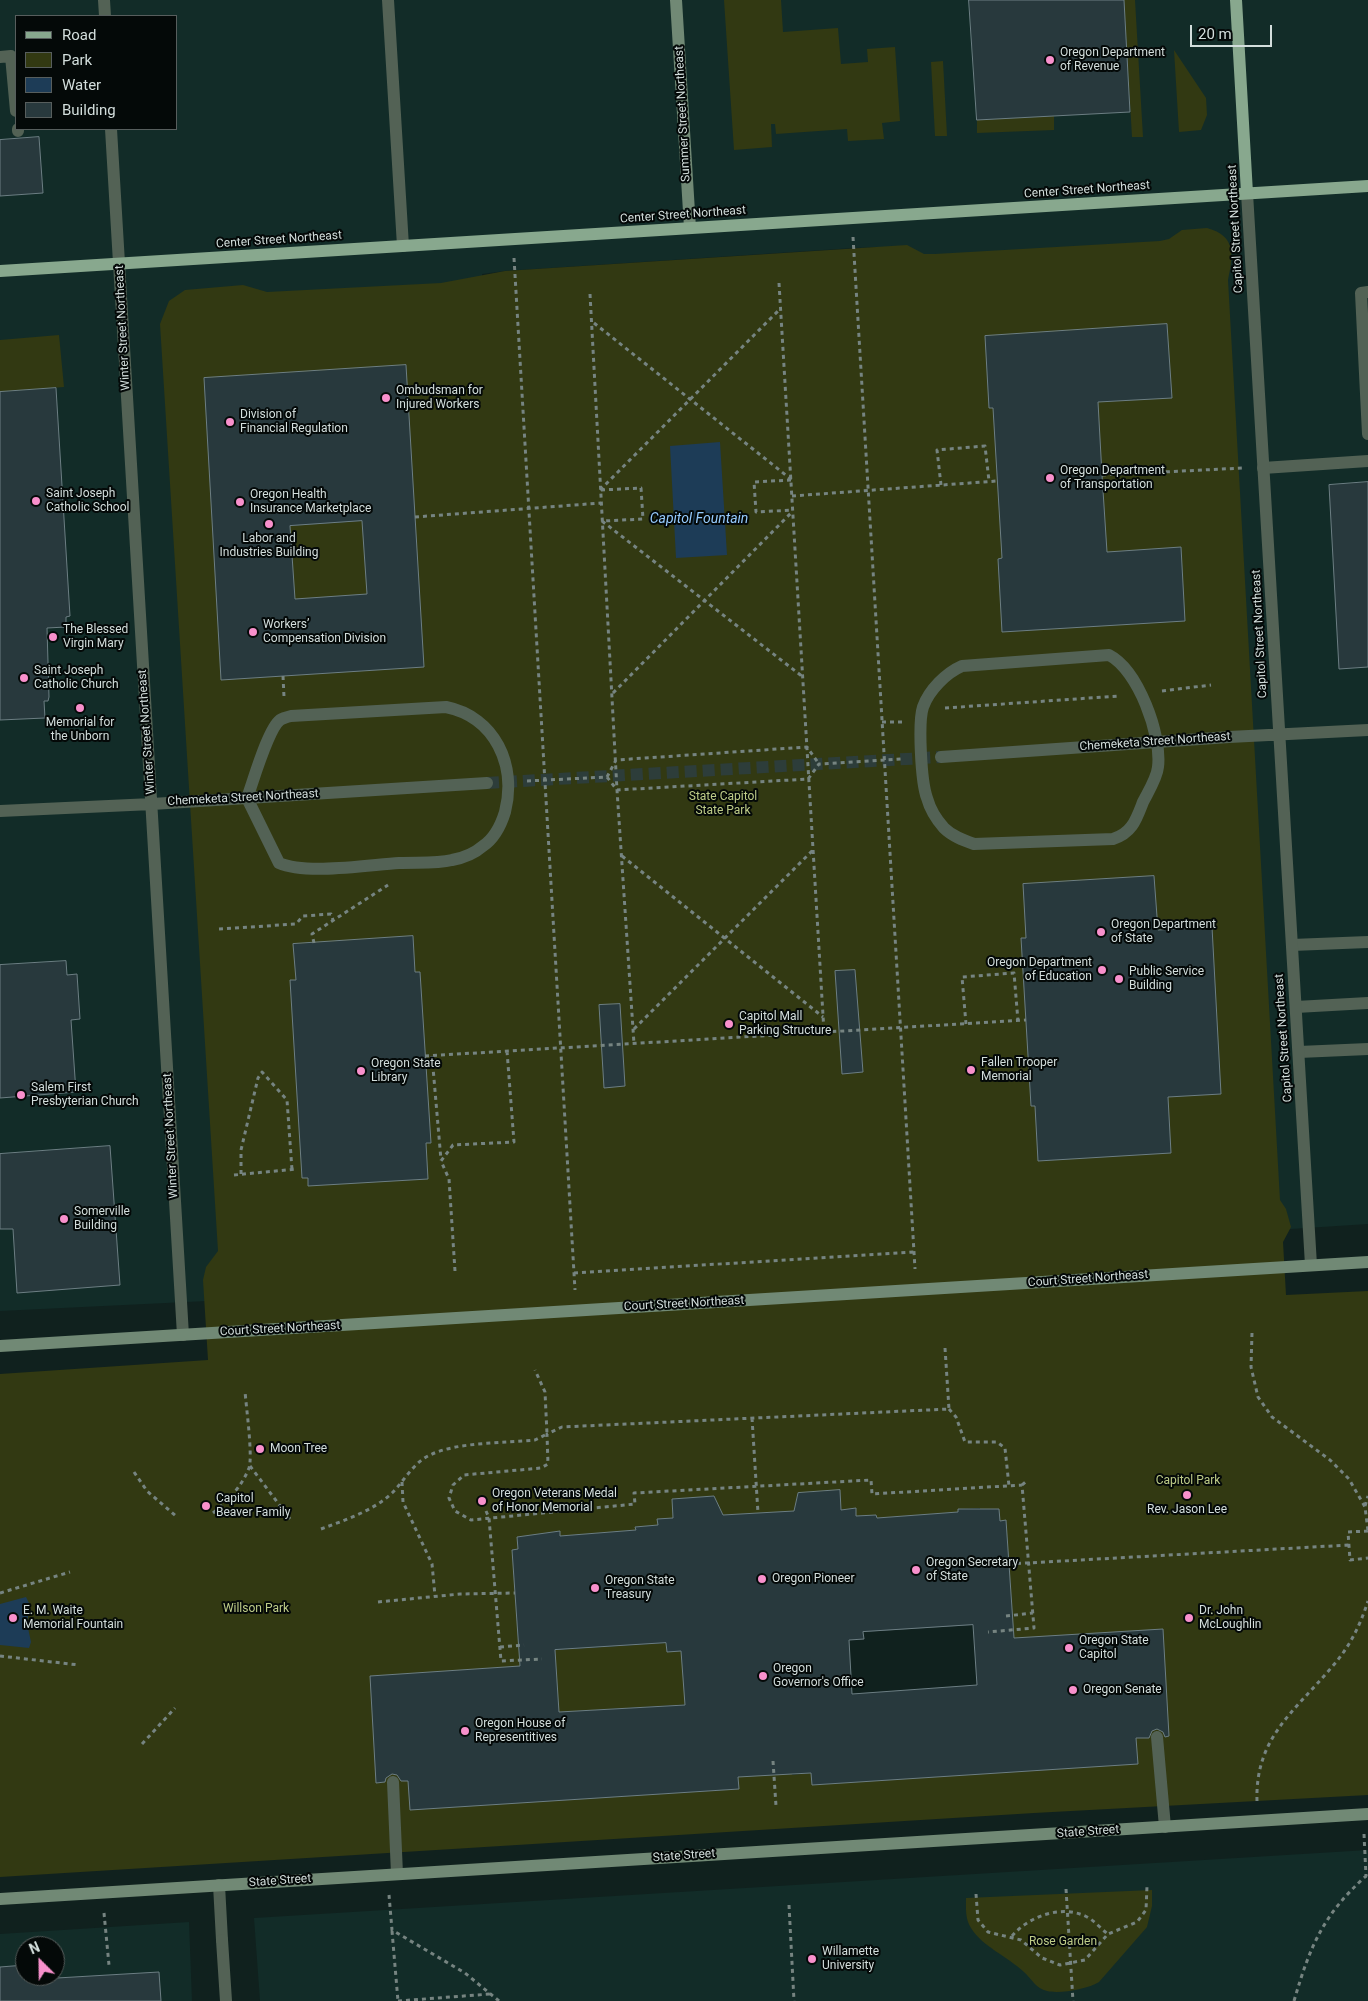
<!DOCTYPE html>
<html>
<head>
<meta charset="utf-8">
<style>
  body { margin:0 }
  #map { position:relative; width:1368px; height:2001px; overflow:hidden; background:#10211e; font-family:Roboto,sans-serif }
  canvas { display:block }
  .legend { position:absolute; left:15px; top:15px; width:162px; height:115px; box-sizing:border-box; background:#040908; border:1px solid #575e5d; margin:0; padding:6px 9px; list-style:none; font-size:15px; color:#d3dedc }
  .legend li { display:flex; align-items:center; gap:10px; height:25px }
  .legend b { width:25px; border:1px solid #575e5d }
  .north { position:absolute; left:15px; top:1936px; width:50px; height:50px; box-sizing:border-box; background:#040908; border:1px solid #575e5d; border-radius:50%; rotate:337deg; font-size:14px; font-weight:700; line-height:20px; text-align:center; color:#d3dedc }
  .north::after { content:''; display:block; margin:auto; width:18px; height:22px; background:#f890cc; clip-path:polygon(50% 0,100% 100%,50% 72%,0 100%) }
  .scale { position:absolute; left:1190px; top:25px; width:82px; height:22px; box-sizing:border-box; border:2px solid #d3dedc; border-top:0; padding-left:6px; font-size:15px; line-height:18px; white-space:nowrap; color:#d3dedc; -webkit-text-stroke:4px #040908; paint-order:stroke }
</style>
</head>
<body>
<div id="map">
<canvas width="1368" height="2001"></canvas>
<ul class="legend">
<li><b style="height:6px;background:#88a88e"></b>Road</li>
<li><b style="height:14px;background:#323912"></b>Park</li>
<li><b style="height:14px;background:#1d3c57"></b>Water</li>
<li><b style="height:14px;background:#28393d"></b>Building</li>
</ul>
<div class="north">N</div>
<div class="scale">20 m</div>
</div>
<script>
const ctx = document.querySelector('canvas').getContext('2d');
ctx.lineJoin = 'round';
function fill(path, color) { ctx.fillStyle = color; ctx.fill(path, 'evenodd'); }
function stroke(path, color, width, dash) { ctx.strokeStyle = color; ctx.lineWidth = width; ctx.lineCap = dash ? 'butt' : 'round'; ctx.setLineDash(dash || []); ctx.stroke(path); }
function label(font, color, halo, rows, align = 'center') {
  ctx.font = font + ' Roboto,sans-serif'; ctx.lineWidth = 4; ctx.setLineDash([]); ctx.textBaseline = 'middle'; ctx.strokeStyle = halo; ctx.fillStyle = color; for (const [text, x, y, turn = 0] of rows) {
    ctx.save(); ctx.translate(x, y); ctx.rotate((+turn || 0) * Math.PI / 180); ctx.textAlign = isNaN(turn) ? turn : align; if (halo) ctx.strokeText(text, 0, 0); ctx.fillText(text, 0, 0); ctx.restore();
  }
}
fill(new Path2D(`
  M0 0H1368V1224L936 1252 881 247 854 248 505 271 482 274 559 1284 0 1311ZM16 16H176V129H16Z
  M1368 1850V2001H260L254 1918Z
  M189 1922 192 2001H0V1934ZM25 1946H55V1976H25Z`), '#122c28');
fill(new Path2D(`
  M724 0H781L783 32 838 28 841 64 868 62 867 49 895 47 900 121 882 123 884 139 848 141 847 129 776 134 775 124H771L772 147 734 150Z
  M1124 0H1135L1143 137H1132Z
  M1174 50 1206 98 1207 115 1201 130 1179 132Z
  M943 61 947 136H935L931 62Z
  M1054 116V130L977 133V120Z
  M1207 228C1237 236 1233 256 1228 280L1280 1200 1286 1209 1291 1227 1283 1242 1286 1295 1368 1291V1795L1034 1813 0 1877V1374L208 1360 203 1280 206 1267 218 1251 160 324 169 301 185 290 243 285 267 292 441 283 505 271 907 245 924 254H935L1160 241 1169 239 1182 230ZM839 1490 841 1510 856 1509V1516L876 1515 877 1518 958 1512V1509L980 1508V1510L999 1509 1000 1521H1006L1012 1608 988 1639 1021 1638 1004 1772 812 1785 811 1773 792 1775 791 1760 738 1777 739 1789 543 1801 523 1638H518L512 1550 518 1549V1537L559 1531 560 1536 636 1530 635 1527 658 1525V1519L673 1518 672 1499 714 1496 723 1515 794 1511 798 1493Z
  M59 335 64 387 0 392V340Z
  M666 1643 681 1651 693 1704 559 1712 555 1650Z
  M1152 1890V1906L1147 1927 1099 1982C1088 1989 1060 1994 1047 1991 1036 1989 1031 1978 1024 1972 1007 1956 983 1947 971 1928 965 1919 966 1908 966 1898Z`), '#323912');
fill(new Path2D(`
  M720 442 727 555 676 558 670 446Z
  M26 1597 30 1605 27 1623 31 1642 29 1648 0 1645V1604Z`), '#1d3c57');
const building = new Path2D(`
  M969 0H1124L1130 112 977 120Z
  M39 137 43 193 0 196V140Z
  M1167 324 1172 398 1098 402 1102 475 1107 552 1181 547 1185 621 1002 632 998 559 1002 558 993 408H989L985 336Z
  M406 365 424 667 221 680 204 378ZM362 521 367 594 295 599 290 526Z
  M56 388 70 616 66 617V627L47 628 49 697 48 701H44L45 718 0 720V392Z
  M1368 482V667L1339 669 1329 485Z
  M1154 876 1158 930 1212 927 1221 1094 1168 1097 1171 1153 1038 1161 1035 1106H1031L1021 938H1026L1023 884Z
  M413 936 415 972H420L431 1143H426L428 1179 308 1186V1178H302L290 980H296L293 944Z
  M66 961 67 975 77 974 80 1019 71 1020 76 1092 0 1098V965Z
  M855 970 863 1072 842 1074 835 971Z
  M620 1004 625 1086 604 1088 599 1005Z
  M110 1146 120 1285 17 1293 13 1229H0V1154Z
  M840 1490 841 1510 856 1508V1516L876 1515 877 1518 958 1512V1509H999L1000 1521 1006 1520 1014 1638 1163 1629 1169 1736 1165 1737 1163 1732 1157 1729 1152 1731 1149 1738H1136L1138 1764 812 1785 811 1773 792 1774 738 1777 739 1789 410 1810 408 1781H401L397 1775 392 1774 386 1778 385 1782 376 1783 370 1676 520 1666 512 1550 518 1549 517 1537 560 1531V1536L636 1530 635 1527 658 1525 657 1519 673 1518 672 1499 714 1496 723 1515 758 1513 794 1511 798 1493ZM973 1625 977 1685 852 1694 849 1640 864 1639 863 1632ZM666 1643 667 1652 681 1651 685 1705 559 1712 555 1650Z
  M56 1963 57 1978 159 1972 161 2001H0V1967L25 1965V1976H55Z`);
fill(building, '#28393d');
stroke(building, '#6c7e83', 1);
stroke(new Path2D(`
  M487 783 941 757`), '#2d3d3a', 12, [12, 6]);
stroke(new Path2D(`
  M853 237 915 1269
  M514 258 575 1290
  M779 283 824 1032
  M590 294 617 790 634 1044
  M594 323 792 480
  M1102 475 1243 468
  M791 480 754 482 756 512 793 510
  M941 485 937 450 985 446 989 481
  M600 490 781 308
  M601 490 641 488 643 519 603 521
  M792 496 997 481
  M415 517 601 503
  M602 521 803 677
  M283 676 284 697
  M1162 691 1211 685
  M613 693 793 511
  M945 708 1119 696
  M882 722H902
  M607 777 617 790 808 779 819 764 902 759
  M607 777 616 760 807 747 819 764
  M527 781 607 777
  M622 856 823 1017
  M219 929 296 924 303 916 331 914 333 920
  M314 943 312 934 388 885
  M966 1024 962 977 1014 973 1018 1021
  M634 1029 813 850
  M425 1056 1026 1020
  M432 1056 441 1160
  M241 1174V1150L258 1078 262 1072 287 1100 292 1170
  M234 1175 297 1169
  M455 1271 449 1179 441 1161 453 1145 514 1142 507 1051
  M574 1273 914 1252
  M1252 1333 1251 1367 1258 1397 1272 1417 1330 1460 1349 1479 1365 1507 1368 1531
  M945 1348 949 1409 562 1427 547 1434 548 1464 541 1468 464 1475 453 1485 449 1498 455 1511 471 1520 635 1504 634 1493 871 1480 872 1494 1022 1485 1034 1628 988 1632
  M949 1409 956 1417 965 1442H997L1005 1448 1009 1486
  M752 1418 758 1513
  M250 1466 290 1519
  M134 1472 147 1491 177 1517
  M402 1482 403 1502 432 1564 435 1596
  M1022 1485 1028 1480
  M1365 1506 1368 1496
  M486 1511 489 1518 501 1661 542 1659
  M213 1513C228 1501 242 1486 249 1468 253 1456 246 1406 245 1391
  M321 1529C345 1520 373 1511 392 1493 405 1480 413 1463 430 1455 456 1442 505 1443 535 1440L547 1434 545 1392 535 1370
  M1368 1531 1348 1532 1350 1560 1368 1558
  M1009 1564 1349 1545
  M0 1593 70 1572
  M378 1602 460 1594 515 1593
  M1006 1616 1033 1613
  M500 1647 524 1645
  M0 1656 79 1665
  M142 1744 175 1708
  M773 1761 776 1806
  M1257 1801C1255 1738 1294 1712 1331 1668 1349 1648 1360 1626 1368 1601
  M1364 1834 1366 1876
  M1066 1889 1073 2001
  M976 1894 978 1920 988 1932 1021 1940 1042 1958 1060 1965 1085 1960 1108 1934 1137 1922 1146 1910 1147 1886
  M389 1895 392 1930 465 1973 499 2001
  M789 1905 794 2001
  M104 1913 109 1965
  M392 1931 398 2001
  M1012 1936C1029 1916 1062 1904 1087 1917 1095 1921 1101 1929 1108 1934
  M398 2001 490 1994
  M1294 2001C1310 1946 1323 1915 1366 1876L1368 1877`), '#768481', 3, [4, 4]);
stroke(new Path2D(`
  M388 0 403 246
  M0 57 11 56 16 111
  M18 129V131
  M1368 292 1361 293 1368 434
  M1263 468 1368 461
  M1109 655C1138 670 1162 735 1158 767 1157 778 1148 792 1143 802 1136 820 1132 833 1113 839L974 844C963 840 952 836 944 828 936 819 930 809 927 798 921 782 918 722 923 707 929 690 946 673 962 666Z
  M446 707C495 717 517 765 505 812 501 825 495 838 483 846 475 853 463 858 452 860 436 864 416 862 399 863 368 865 306 875 279 863L247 798C253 782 268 729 280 720 283 718 287 717 291 716Z
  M1292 945 1368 942
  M1296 1007 1368 1003
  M1299 1052 1368 1049
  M1157 1737 1165 1827
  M393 1782 397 1874`), '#536255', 12);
stroke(new Path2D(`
  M219 1885 222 1940`), '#536255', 12);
stroke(new Path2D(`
  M104 0 105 16
  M111 129 183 1335
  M1247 193 1311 1265
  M941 757 1229 737 1368 730
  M0 811 152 804 487 783
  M222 1940 226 2001`), '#536255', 12);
stroke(new Path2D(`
  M676 0 690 228
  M0 1346 1368 1262
  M0 1899 1368 1814`), '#718975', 12);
stroke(new Path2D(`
  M1236 0 1247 193
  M0 271 1368 186`), '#88a88e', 12);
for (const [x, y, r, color] of [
  [1050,60,5,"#f890cc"],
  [386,398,5,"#f890cc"],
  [230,422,5,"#f890cc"],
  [1050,478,5,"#f890cc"],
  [36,501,5,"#f890cc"],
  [240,502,5,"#f890cc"],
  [269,524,5,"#f890cc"],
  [253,632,5,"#f890cc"],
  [53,637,5,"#f890cc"],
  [24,678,5,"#f890cc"],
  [80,708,5,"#f890cc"],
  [1101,932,5,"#f890cc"],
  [1102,970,5,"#f890cc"],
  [1119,979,5,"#f890cc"],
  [729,1024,5,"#f890cc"],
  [971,1070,5,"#f890cc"],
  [361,1071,5,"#f890cc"],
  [21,1095,5,"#f890cc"],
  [64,1219,5,"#f890cc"],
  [260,1449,5,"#f890cc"],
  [1187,1495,5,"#f890cc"],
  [482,1501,5,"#f890cc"],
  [206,1506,5,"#f890cc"],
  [916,1570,5,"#f890cc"],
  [762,1579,5,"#f890cc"],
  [595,1588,5,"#f890cc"],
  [13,1618,5,"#f890cc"],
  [1189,1618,5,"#f890cc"],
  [1069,1648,5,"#f890cc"],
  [763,1676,5,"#f890cc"],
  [1073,1690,5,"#f890cc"],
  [465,1731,5,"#f890cc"],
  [812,1959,5,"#f890cc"]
]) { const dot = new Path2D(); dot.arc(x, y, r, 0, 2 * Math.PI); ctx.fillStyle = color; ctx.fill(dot); stroke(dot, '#040908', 2); }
label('12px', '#d3dedc', '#040908', [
  ["Oregon Department",1060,53],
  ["of Revenue",1060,67],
  ["Ombudsman for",396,391],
  ["Injured Workers",396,405],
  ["Division of",240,415],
  ["Financial Regulation",240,429],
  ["Oregon Department",1060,471],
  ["of Transportation",1060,485],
  ["Saint Joseph",46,494],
  ["Catholic School",46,508],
  ["Oregon Health",250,495],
  ["Insurance Marketplace",250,509],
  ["Labor and",269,539,"center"],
  ["Industries Building",269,553,"center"],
  ["Workers’",263,625],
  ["Compensation Division",263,639],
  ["The Blessed",63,630],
  ["Virgin Mary",63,644],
  ["Saint Joseph",34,671],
  ["Catholic Church",34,685],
  ["Memorial for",80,723,"center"],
  ["the Unborn",80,737,"center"],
  ["Oregon Department",1111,925],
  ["of State",1111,939],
  ["Oregon Department",1092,963,"right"],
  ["of Education",1092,977,"right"],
  ["Public Service",1129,972],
  ["Building",1129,986],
  ["Capitol Mall",739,1017],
  ["Parking Structure",739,1031],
  ["Fallen Trooper",981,1063],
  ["Memorial",981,1077],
  ["Oregon State",371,1064],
  ["Library",371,1078],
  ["Salem First",31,1088],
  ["Presbyterian Church",31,1102],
  ["Somerville",74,1212],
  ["Building",74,1226],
  ["Moon Tree",270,1449],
  ["Oregon Veterans Medal",492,1494],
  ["of Honor Memorial",492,1508],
  ["Capitol",216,1499],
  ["Beaver Family",216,1513],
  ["Rev. Jason Lee",1187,1510,"center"],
  ["Oregon Secretary",926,1563],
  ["of State",926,1577],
  ["Oregon Pioneer",772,1579],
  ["Oregon State",605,1581],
  ["Treasury",605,1595],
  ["E. M. Waite",23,1611],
  ["Memorial Fountain",23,1625],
  ["Dr. John",1199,1611],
  ["McLoughlin",1199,1625],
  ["Oregon State",1079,1641],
  ["Capitol",1079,1655],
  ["Oregon",773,1669],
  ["Governor's Office",773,1683],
  ["Oregon Senate",1083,1690],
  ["Oregon House of",475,1724],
  ["Representitives",475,1738],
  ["Willamette",822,1952],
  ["University",822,1966]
], 'left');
label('12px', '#d3dedc', '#040908', [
  ["Summer Street Northeast",683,114,-93],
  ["Center Street Northeast",1087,190,-4],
  ["Center Street Northeast",683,215,-4],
  ["Capitol Street Northeast",1236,229,-93],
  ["Center Street Northeast",279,240,-4],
  ["Winter Street Northeast",123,328,-93],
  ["Capitol Street Northeast",1260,634,-93],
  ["Winter Street Northeast",147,732,-94],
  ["Chemeketa Street Northeast",1155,742,-4],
  ["Chemeketa Street Northeast",243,798,-3],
  ["Capitol Street Northeast",1284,1038,-94],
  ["Winter Street Northeast",171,1136,-93],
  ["Court Street Northeast",1088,1279,-4],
  ["Court Street Northeast",684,1304,-3],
  ["Court Street Northeast",280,1329,-3],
  ["State Street",1088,1832,-4],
  ["State Street",684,1856,-4],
  ["State Street",280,1881,-4]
]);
label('12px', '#becc88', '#040908', [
  ["State Capitol",723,797],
  ["State Park",723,811],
  ["Capitol Park",1188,1481],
  ["Willson Park",256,1609],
  ["Rose Garden",1063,1942]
]);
label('italic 14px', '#96cbfd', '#040908', [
  ["Capitol Fountain",699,519]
]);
</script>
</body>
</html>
